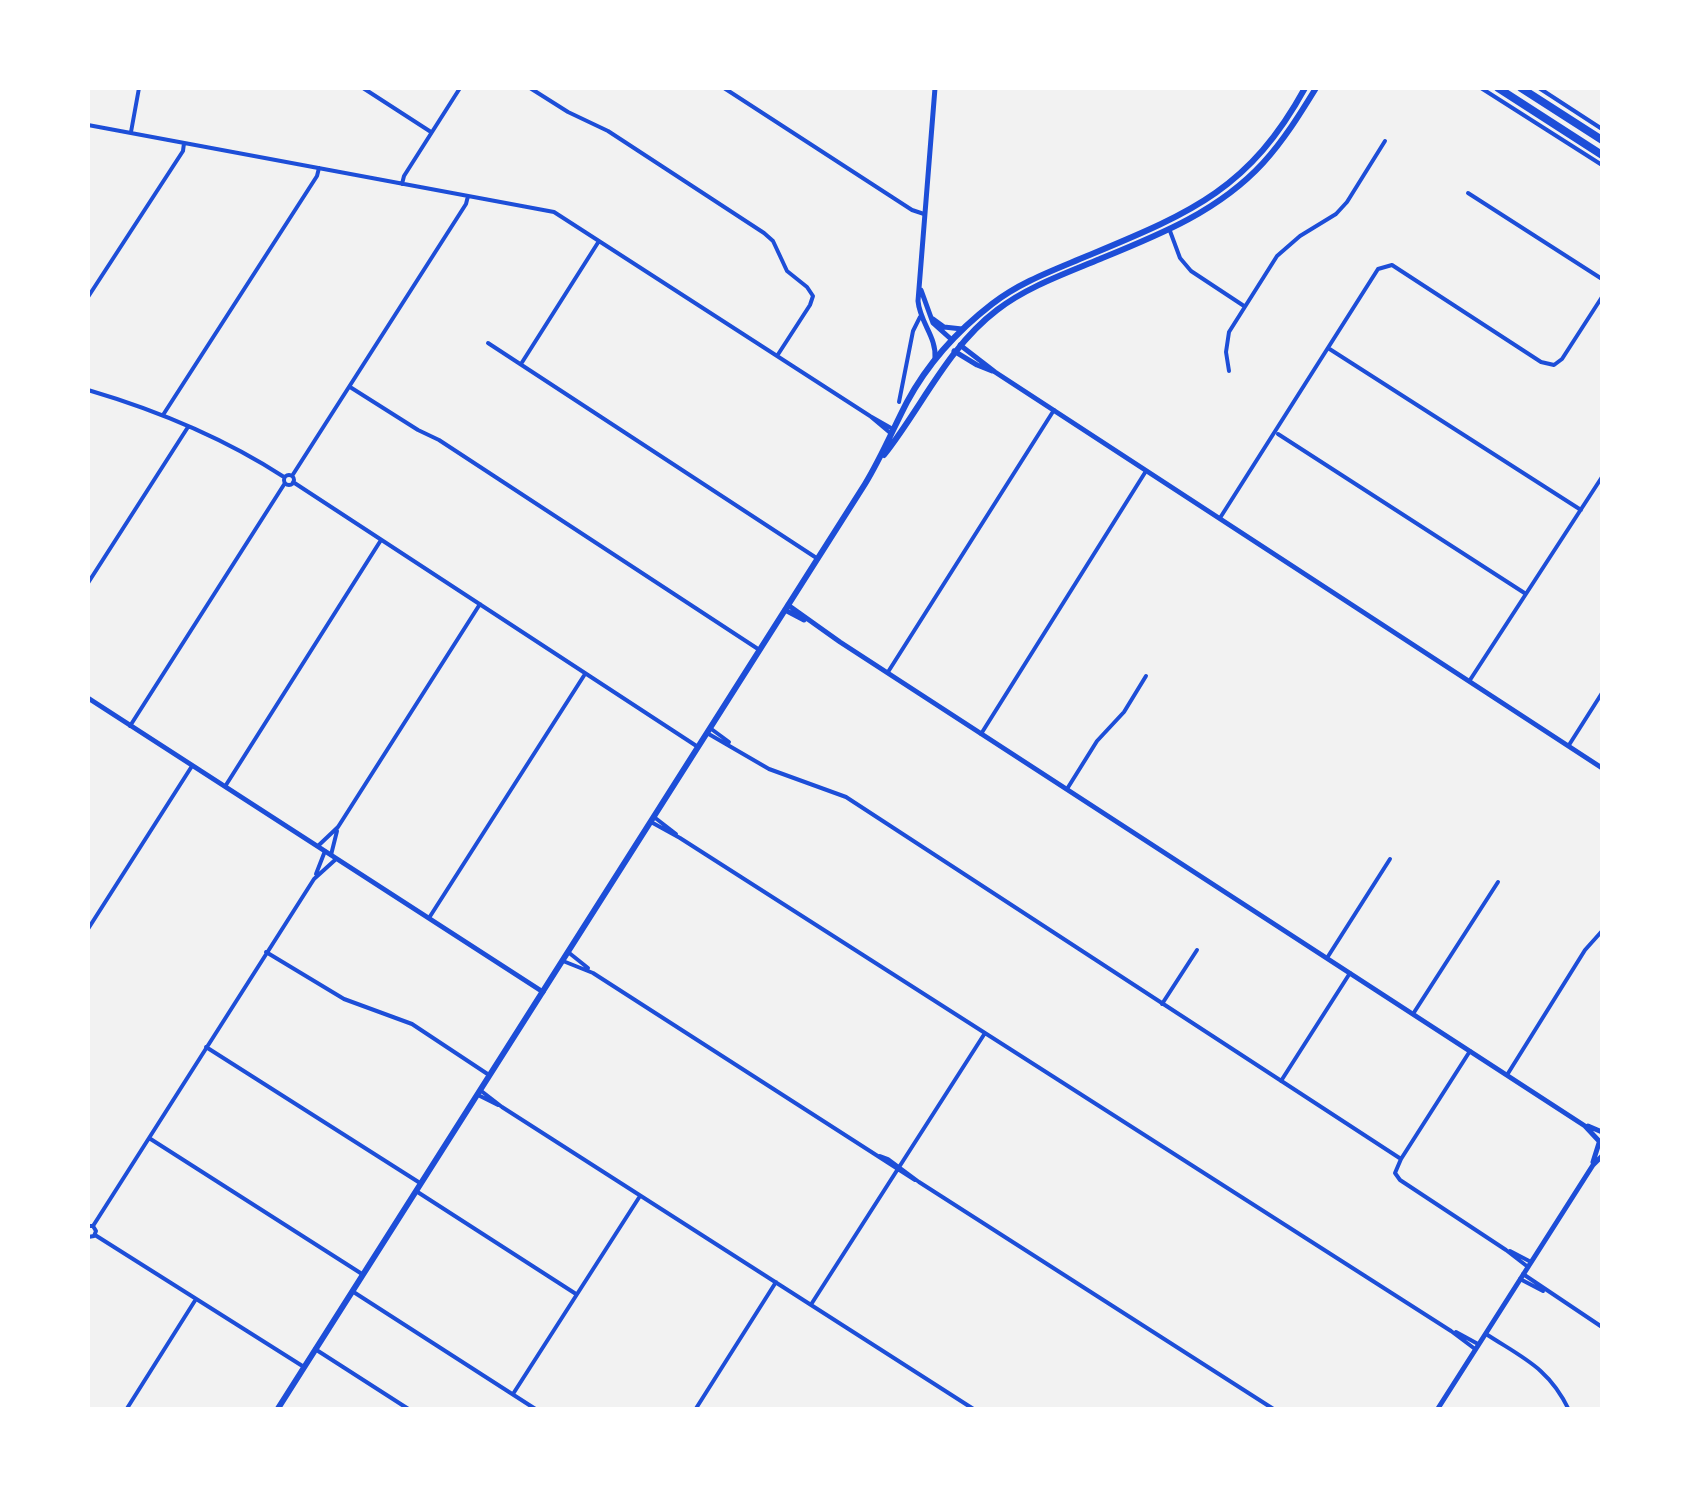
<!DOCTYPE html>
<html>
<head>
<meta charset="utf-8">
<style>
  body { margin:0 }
  #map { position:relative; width:1690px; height:1497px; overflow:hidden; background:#f2f2f2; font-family:"Varela Round",sans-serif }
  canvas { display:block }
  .frame { position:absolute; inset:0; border:90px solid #fff; pointer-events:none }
</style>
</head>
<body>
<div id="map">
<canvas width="1690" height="1497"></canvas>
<div class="frame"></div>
</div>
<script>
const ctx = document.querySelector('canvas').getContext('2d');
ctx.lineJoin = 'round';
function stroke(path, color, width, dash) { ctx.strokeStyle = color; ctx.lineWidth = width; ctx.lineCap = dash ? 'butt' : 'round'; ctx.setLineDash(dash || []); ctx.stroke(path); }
stroke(new Path2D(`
  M363 88 431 132
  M530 88 568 112 608 131 764 233 773 241 787 271 807 287 813 296 810 305 777 356
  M724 88 912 210 924 214
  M1481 88 1602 165
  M1539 88 1602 129
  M88 125 554 212 870 416 891 428
  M131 132 139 88
  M402 184 404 176 460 88
  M1468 193 1602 279
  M1170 231 1180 258 1191 271 1244 306
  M88 297 183 151 184 143
  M488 343 818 559
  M1328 348 1581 510
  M521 364 599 241
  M1229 371 1226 352 1229 332 1277 256 1300 236 1336 214 1347 202 1385 141
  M350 387 418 430 439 440 758 649
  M88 390C156 410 224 438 284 477
  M899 402 913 331 920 317
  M163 415 317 176 319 168
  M870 416 889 432
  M1278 434 1526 594
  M284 480a5 5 0 1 1 10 0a5 5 0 1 1-10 0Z
  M292 476 466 204 468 196
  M293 482 698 747
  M1220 518 1378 269 1392 265 1541 362 1554 365 1562 359 1602 297
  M88 583 188 427
  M888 672 1054 410
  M1470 680 1602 477
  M130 726 285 483
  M710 728 729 742
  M707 733 769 769 846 797 1401 1159 1395 1173 1400 1180 1506 1250 1528 1267
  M981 734 1146 471
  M1569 745 1602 693
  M226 785 381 540
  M1067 789 1097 741 1124 712 1146 676
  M654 817 676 834
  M651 822 680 838 1451 1331 1475 1349
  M319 845 338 827 480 604
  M331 855 337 831
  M316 874 325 851
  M429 918 585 674
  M88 929 192 766
  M266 952 344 999 412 1024 489 1075
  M568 952 588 968
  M1327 958 1390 859
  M563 961 593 973 915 1180
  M1162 1004 1197 950
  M1413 1014 1498 882
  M206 1047 420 1183
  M1507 1075 1585 950 1602 931
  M1281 1081 1350 973
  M480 1090 502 1107 975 1410
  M480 1096 498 1105
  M149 1138 362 1274
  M880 1156 888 1159 919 1182 1275 1410
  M1401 1159 1470 1051
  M416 1191 576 1294
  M88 1226H93L96 1231 94 1236 88 1237
  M93 1226 314 879 335 860
  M95 1235 304 1367
  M1510 1251 1531 1262
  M1523 1274 1602 1327
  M1520 1279 1543 1291
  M352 1291 537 1410
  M812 1303 985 1033
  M1456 1332 1478 1344
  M1486 1334C1523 1358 1549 1368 1569 1410
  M315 1349 410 1410
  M513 1394 640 1196
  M126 1410 196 1299
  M695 1410 776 1282`), '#1d4ed8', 4);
stroke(new Path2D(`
  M935 88 918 301C920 323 937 337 935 359
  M921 290 933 323 952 340
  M933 319 944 327 962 329
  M960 345 995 372 1602 768
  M954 351 977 365 992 371
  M788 605 840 642 1585 1126 1599 1141
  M785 610 804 620
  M88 698 543 992
  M1588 1126 1602 1132
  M1593 1162 1599 1143
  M1437 1410 1593 1165 1602 1156`), '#1d4ed8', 5);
stroke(new Path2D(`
  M884 455C922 407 947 348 997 310 1027 287 1064 274 1100 259 1159 235 1219 211 1263 163 1284 140 1300 114 1316 88
  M277 1410 865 484C881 458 893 429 907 402 928 363 957 331 992 304 1020 282 1054 270 1087 256 1190 213 1249 190 1305 88`), '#1d4ed8', 6);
stroke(new Path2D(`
  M1498 88 1602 155
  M1521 88 1602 140`), '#1d4ed8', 8);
</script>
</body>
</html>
